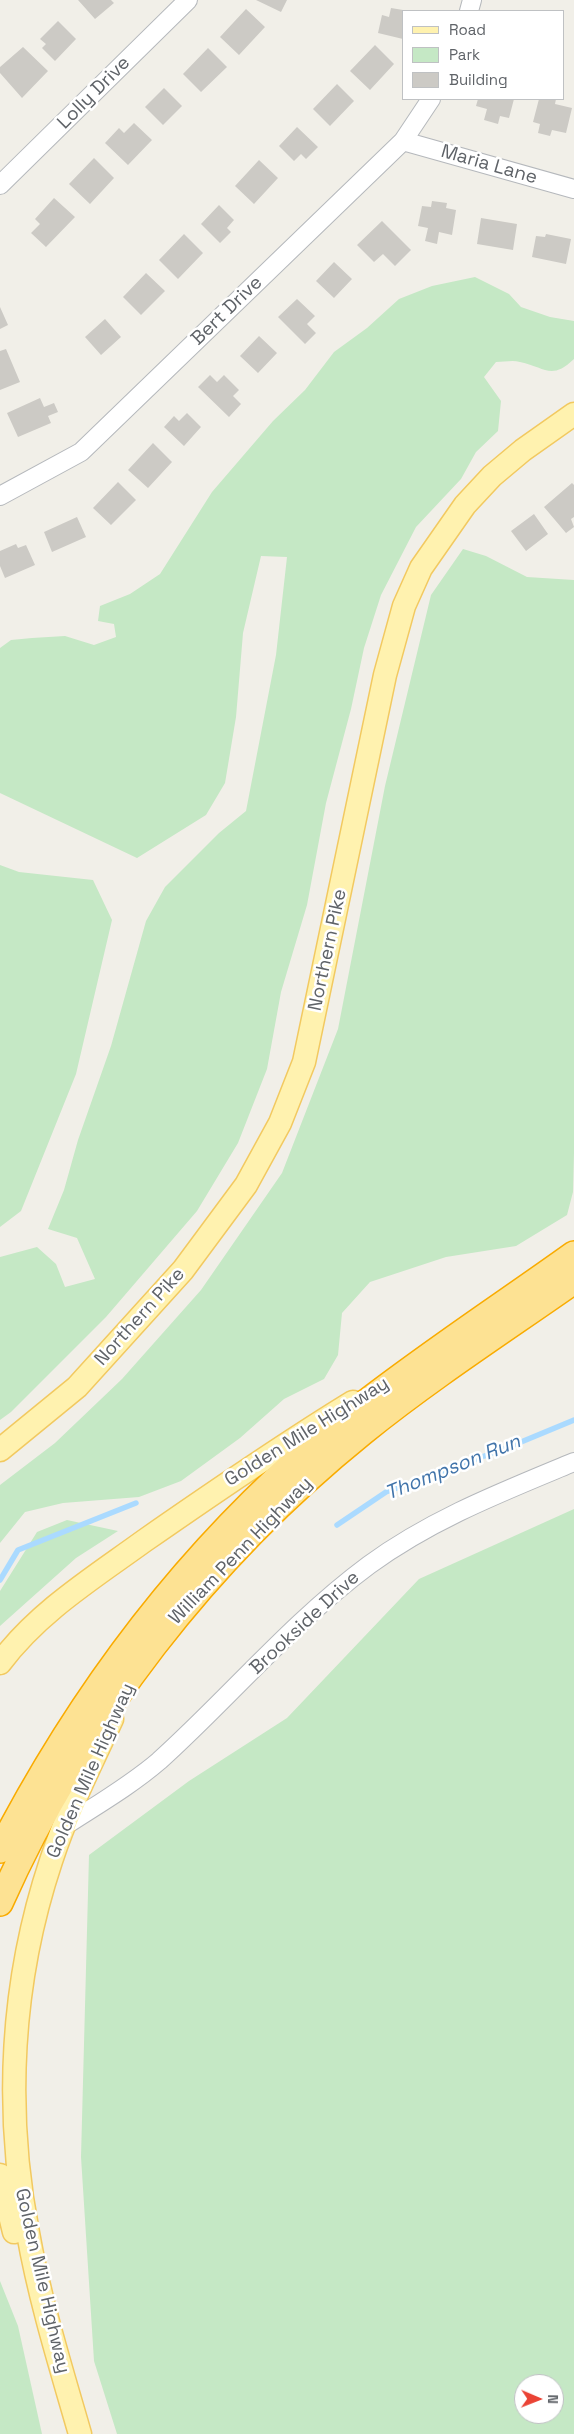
<!DOCTYPE html>
<html>
<head>
<meta charset="utf-8">
<style>
  body { margin:0 }
  #map { position:relative; width:574px; height:2434px; overflow:hidden; background:#f1efe8; font-family:"Space Grotesk",sans-serif }
  canvas { display:block }
  .legend { position:absolute; left:402px; top:10px; width:162px; height:90px; box-sizing:border-box; background:#fff; border:1px solid #bfc1c3; margin:0; padding:6px 9px; list-style:none; font-size:15px; color:#5f6368 }
  .legend li { display:flex; align-items:center; gap:10px; height:25px }
  .legend b { width:25px; border:1px solid #bfc1c3 }
  .north { position:absolute; left:514px; top:2374px; width:50px; height:50px; box-sizing:border-box; background:#fff; border:1px solid #bfc1c3; border-radius:50%; rotate:91deg; font-size:14px; font-weight:700; line-height:20px; text-align:center; color:#5f6368 }
  .north::after { content:''; display:block; margin:auto; width:18px; height:22px; background:#ea4335; clip-path:polygon(50% 0,100% 100%,50% 72%,0 100%) }
</style>
</head>
<body>
<div id="map">
<canvas width="574" height="2434"></canvas>
<ul class="legend">
<li><b style="height:6px;background:#fff2af"></b>Road</li>
<li><b style="height:14px;background:#c5e8c5"></b>Park</li>
<li><b style="height:14px;background:#cccac5"></b>Building</li>
</ul>
<div class="north">N</div>
</div>
<script>
const ctx = document.querySelector('canvas').getContext('2d');
ctx.lineJoin = 'round';
function fill(path, color) { ctx.fillStyle = color; ctx.fill(path, 'evenodd'); }
function stroke(path, color, width, dash) { ctx.strokeStyle = color; ctx.lineWidth = width; ctx.lineCap = dash ? 'butt' : 'round'; ctx.setLineDash(dash || []); ctx.stroke(path); }
function label(font, color, halo, rows, align = 'center') {
  ctx.font = font + ' "Space Grotesk",sans-serif'; ctx.lineWidth = 5; ctx.setLineDash([]); ctx.textBaseline = 'middle'; ctx.strokeStyle = halo; ctx.fillStyle = color; for (const [text, x, y, turn = 0] of rows) {
    ctx.save(); ctx.translate(x, y); ctx.rotate((+turn || 0) * Math.PI / 180); ctx.textAlign = isNaN(turn) ? turn : align; if (halo) ctx.strokeText(text, 0, 0); ctx.fillText(text, 0, 0); ctx.restore();
  }
}
fill(new Path2D(`
  M475 277 509 294 521 307 550 317 574 321V359C551 381 545 367 520 362 513 360 504 362 496 362L484 377 501 401 498 431 476 452 461 479 416 527 381 595 364 648 351 709 326 803 307 905 281 992 267 1069 238 1143 197 1211 106 1317 11 1412 0 1420V1257L37 1247 56 1264 65 1287 95 1279 77 1238 48 1229 64 1190 78 1140 111 1046 146 921 165 887 219 833 246 811 276 655 287 557 261 556 243 633 236 717 225 783 206 815 137 858 0 793V648L11 640 32 638 65 636 94 645 116 637 114 624 98 621 100 606 130 594 160 574 212 492 273 421 305 390 334 352 367 328 399 299 432 286Z
  M463 549 486 556 527 577 574 580V1153L573 1192 567 1215 516 1246 446 1257 370 1282 342 1313 338 1355 324 1379 284 1399 240 1438 181 1481 139 1497 63 1503 25 1512 0 1543V1485L55 1443 122 1379 201 1290 282 1173 338 1029 385 786 431 595Z
  M0 865 19 872 93 880 112 920 76 1074 21 1211 0 1227Z
  M574 1509V2434H117L94 2361 81 2157 89 1855 189 1781 287 1718 419 1579ZM524 2384H554V2414H524Z
  M67 1520 118 1531 76 1558 0 1626V1591L37 1532Z
  M0 2281 18 2326 42 2434H0Z`), '#c5e8c5');
stroke(new Path2D(`
  M337 1525 386 1492 509 1447 574 1420
  M0 1580 18 1550 136 1503`), '#aadaff', 5.5);
fill(new Path2D(`
  M78 0H111L114 3 95 19Z
  M256 0H287L281 12Z
  M391 8 403 10V39L378 33 382 15 389 17Z
  M246 9 265 27 239 55 220 37Z
  M58 21 76 39 55 61 42 48 46 44 40 39Z
  M375 45 394 64 370 90 350 71Z
  M23 47 48 71 22 98 0 73V67Z
  M208 48 227 67 201 92 183 74Z
  M337 84 354 101 330 126 313 109Z
  M164 88 182 106 163 125 145 107Z
  M478 99H514L509 118 500 116 498 124 484 120 487 109 476 106Z
  M539 99H556L555 104 572 108 566 133 552 130 550 136 538 133 540 124 533 122Z
  M134 123 152 140 128 165 105 143 119 128 124 133Z
  M297 127 318 147 306 159 301 154 294 161 279 146Z
  M94 158 114 178 90 204 69 184Z
  M259 160 278 178 254 204 235 186Z
  M54 198 75 217 46 247 31 233 40 224 35 219Z
  M432 201 447 203 446 208 456 210 452 235 439 232 437 244 425 241 428 228 418 226 422 206 431 207Z
  M219 205 234 220 227 228 231 232 220 243 201 224Z
  M481 218 517 224 513 250 477 244Z
  M382 221 411 250 395 266 383 254 374 262 357 245Z
  M184 234 203 253 178 279 159 260Z
  M546 234 571 239 566 264 532 257 536 236 545 237Z
  M334 262 352 279 334 298 316 281Z
  M146 273 165 291 141 315 123 297Z
  M297 299 315 316 307 324 316 333 305 344 278 317Z
  M0 307 8 325 0 329Z
  M105 319 121 337 101 355 85 337Z
  M259 336 277 353 258 373 240 356Z
  M6 349 20 382 0 390V351Z
  M210 375 217 382 224 375 239 390 233 396 241 404 229 417 198 387Z
  M40 398 44 407 54 403 58 412 48 416 51 423 18 437 7 413Z
  M187 413 201 427 184 446 164 427 174 416 179 421Z
  M153 443 172 462 148 488 128 470Z
  M118 482 136 500 111 525 93 508Z
  M572 483 574 485V517L571 519 574 527 566 533 544 507Z
  M534 514 548 534 526 551 511 531Z
  M77 517 86 537 52 552 44 532Z
  M16 544 18 548 26 545 35 565 5 578 0 566V551Z`), '#cccac5');
const minor = new Path2D(`
  M469 11 472 0
  M403 141 574 189
  M0 185 188 0
  M0 496 81 452 403 141 431 99
  M63 1827C95 1806 130 1786 159 1761 230 1697 292 1622 369 1565 432 1519 502 1492 574 1462`);
const major = new Path2D(`
  M0 1450 77 1387 183 1270 246 1185 280 1123 304 1062 385 675 404 606 421 568 465 505 492 476 523 450 574 414
  M0 1663C38 1612 93 1578 144 1541 213 1493 281 1446 353 1402
  M0 2175 14 2232
  M80 2434C61 2368 40 2301 28 2233 4 2109 11 1981 51 1861 67 1812 90 1766 112 1719`);
const highway = new Path2D(`
  M0 1850C87 1682 203 1532 351 1414 423 1357 500 1307 574 1254
  M0 1903C82 1719 207 1558 363 1432 430 1378 504 1330 574 1281`);
stroke(minor, '#b5b8bc', 20);
stroke(major, '#f2c960', 25);
stroke(highway, '#f9ab00', 28);
stroke(minor, '#fff', 18);
stroke(major, '#fff2af', 22);
stroke(highway, '#fde293', 25);
label('19px', '#5f6368', '#fff', [
  ["Lolly Drive",94,93,-45],
  ["Maria Lane",489,165,16],
  ["Bert Drive",227,311,-44],
  ["Northern Pike",328,950,-78],
  ["Northern Pike",140,1317,-48],
  ["Golden Mile Highway",307,1432,-32],
  ["William Penn Highway",241,1551,-46],
  ["Brookside Drive",305,1623,-43],
  ["Golden Mile Highway",91,1771,-66],
  ["Golden Mile Highway",42,2281,77]
]);
label('italic 20px', '#4174aa', '#fff', [
  ["Thompson Run",453,1468,-22]
]);
</script>
</body>
</html>
